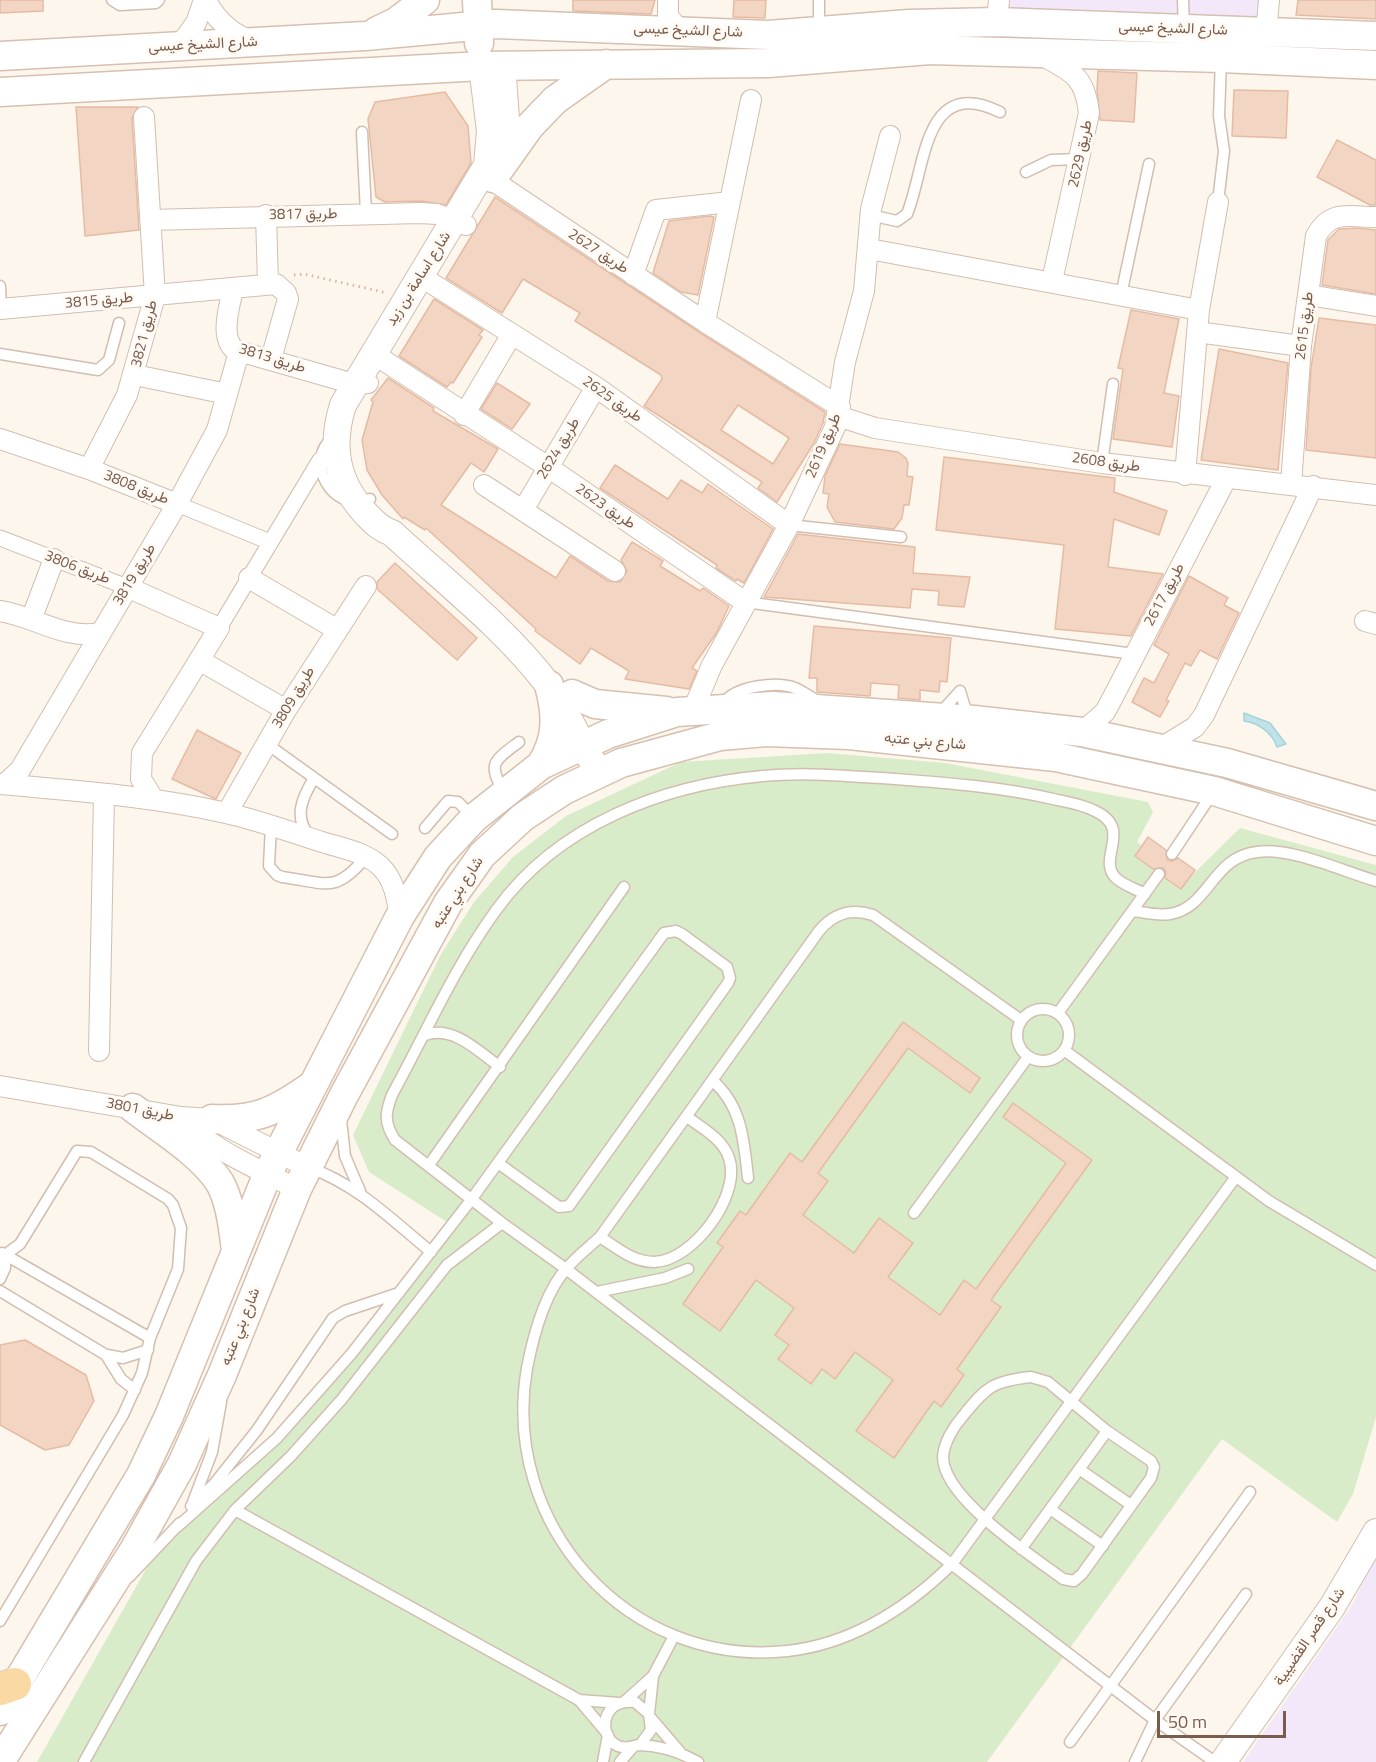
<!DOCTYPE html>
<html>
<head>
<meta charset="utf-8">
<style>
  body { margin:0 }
  #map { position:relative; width:1376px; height:1762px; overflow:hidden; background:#fdf6ec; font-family:"Titillium Web",sans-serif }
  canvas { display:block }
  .scale { position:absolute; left:1157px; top:1711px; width:129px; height:27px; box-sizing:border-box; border:3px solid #7a5c4d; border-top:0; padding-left:8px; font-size:18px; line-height:21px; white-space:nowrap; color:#7a5c4d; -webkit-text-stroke:4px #fffaf3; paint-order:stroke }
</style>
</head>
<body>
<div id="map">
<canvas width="1376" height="1762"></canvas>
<div class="scale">50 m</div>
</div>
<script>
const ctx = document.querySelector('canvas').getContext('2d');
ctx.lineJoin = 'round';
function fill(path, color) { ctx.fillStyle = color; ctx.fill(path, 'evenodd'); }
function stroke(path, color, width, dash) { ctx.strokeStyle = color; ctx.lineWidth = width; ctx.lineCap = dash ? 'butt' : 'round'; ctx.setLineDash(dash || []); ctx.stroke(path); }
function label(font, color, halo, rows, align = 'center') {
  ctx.font = font + ' "Titillium Web",Vazirmatn,sans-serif'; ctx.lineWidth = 6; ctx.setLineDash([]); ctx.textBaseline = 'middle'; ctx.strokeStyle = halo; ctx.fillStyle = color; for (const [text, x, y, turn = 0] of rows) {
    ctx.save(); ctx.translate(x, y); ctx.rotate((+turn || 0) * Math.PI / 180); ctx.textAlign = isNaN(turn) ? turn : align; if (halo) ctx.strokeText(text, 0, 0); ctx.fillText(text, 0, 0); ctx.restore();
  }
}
fill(new Path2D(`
  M1008 0H1260L1259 18 1007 11Z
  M1376 1553V1762H1243L1353 1604Z`), '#f3e8fa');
fill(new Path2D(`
  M827 753 945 763 1148 802 1153 812 1137 842 1189 878 1240 828 1376 865V1417L1353 1494 1337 1522 1222 1439 987 1762H37L150 1562 336 1373 450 1224 369 1172 353 1135 441 954 474 902 513 857 566 816 681 762Z`), '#d8ecc9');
const water = new Path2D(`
  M1244 713 1270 723 1286 744 1277 747C1272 732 1258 723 1244 721Z`);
fill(water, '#bfe3e8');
stroke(water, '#a5d3da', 1.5);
const building = new Path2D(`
  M0 0H43V11L0 13Z
  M573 0H655L651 14 573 11Z
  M734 0H766L765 18 733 17Z
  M1298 0H1376V19L1296 15Z
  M1098 71 1137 73 1134 122 1100 120 1097 90Z
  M1234 90 1288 91 1286 138 1232 136Z
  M445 92 468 126 471 163 446 205 421 201 385 202 376 197 368 119 375 102Z
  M76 107H138L132 118 139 230 85 236Z
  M1337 140 1376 160V205H1370L1317 177Z
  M495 197 699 332 825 412 823 423 814 443 777 502 758 488 762 482 644 406 662 379 661 375 575 321 580 313 523 279 502 313 446 278ZM738 405 789 438 773 464 721 430Z
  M710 216 714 217 698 295 681 292 653 273 669 221Z
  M1359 228 1376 230V294L1322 285 1328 240 1339 229Z
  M434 299 483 330 479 335 482 337 453 383 451 382 447 387 399 356Z
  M1131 310 1179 319 1164 393 1179 396 1172 447 1113 439 1123 369 1118 368Z
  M1319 318 1376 325V458L1306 450 1311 368Z
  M1219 349 1288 363 1278 470 1201 460Z
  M388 378 434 408 433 411 498 449 484 472 471 463 441 505 556 578 570 556 608 581 620 582 627 571 621 560 632 542 663 561 660 566 700 591 703 588 729 606 717 632 692 668 697 671 689 689 625 679 629 671 591 648 580 664 535 631 536 629 426 528 425 530 404 517 403 519 382 495 367 470 362 440 373 402 371 400Z
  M497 383 530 404 512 429 481 409Z
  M840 444 898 452 906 458 908 463 907 476 913 477 909 505H904L902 518 894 529 835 522 827 507 829 494 823 493 825 476Z
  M944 457 1115 478 1114 492 1167 511 1159 535 1114 519 1108 567 1163 574 1131 636 1055 629 1064 545 936 530Z
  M615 465 668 499 681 480 702 493 708 484 773 529 744 583 737 579 736 581 716 568 717 565 600 488Z
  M798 534 915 547 913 573 970 577 964 607 938 605 939 591 912 589 910 608 764 597Z
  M395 563 477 638 457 660 377 589V582Z
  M1189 576 1228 598 1224 605 1239 613 1217 659 1200 650 1191 666 1185 663 1166 700 1169 701 1160 717 1132 702 1144 678 1154 683 1169 654 1154 645Z
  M814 626 951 638 947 682 940 681 939 692 920 690V700L898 698 899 685 871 683 870 696 817 692V678H809Z
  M197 730 241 753 216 799 172 779Z
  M1148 837 1166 850 1167 860 1172 861 1178 858 1195 870 1181 889 1165 878 1166 872 1163 868 1153 869 1135 856Z
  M903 1022 980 1078 970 1093 908 1048 818 1173 828 1181 803 1215 854 1253 879 1218 913 1243 888 1277 940 1315 964 1280 976 1289 1066 1163 1003 1117 1013 1103 1092 1160 991 1300 1001 1307 957 1369 964 1375 941 1407 934 1401 894 1458 856 1431 893 1380 855 1352 835 1379 822 1369 811 1384 778 1359 789 1345 775 1335 794 1308 756 1280 720 1331 683 1304 723 1247 717 1243 740 1211 746 1215 790 1153 802 1162Z
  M25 1340 86 1375 94 1401 69 1445 45 1450 0 1425V1345Z`);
fill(building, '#f3d5c3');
stroke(building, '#e6bba3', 1.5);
const service = new Path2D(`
  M112 0 120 5 156 3 159 0
  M819 0V30
  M1183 0 1184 29
  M362 132 366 213
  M1026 172 1051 160 1080 159
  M1218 202 1224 151 1219 116 1221 59
  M870 215 897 221 907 214C926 168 923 74 1000 112
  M0 286 1 309
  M1121 295 1149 164
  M0 354 98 370 109 360 119 323
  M333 438C304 459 331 514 370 499
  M1102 463 1113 384
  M789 525 901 537
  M745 602 1134 654
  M724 703C735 686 777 681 795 688 802 691 809 696 816 700
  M940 713 960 691 966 711 970 715
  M267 744 392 834
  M504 792C487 763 494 761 519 742
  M271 826 269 866 277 875 282 877C327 883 335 894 366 857
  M425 828 448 801 458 802 474 818
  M310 837C293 817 302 798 314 778
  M1172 854 1212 794
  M1145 894C1136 889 1123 885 1116 878 1096 859 1134 829 1095 811 1082 804 1067 802 1053 799 1001 787 947 783 894 779 851 776 806 772 763 776 662 785 558 825 497 909 455 966 426 1033 392 1095 385 1113 384 1123 395 1140L502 1223 566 1269 1155 1720 1215 1762
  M1134 911C1146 913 1159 916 1170 914 1209 908 1212 857 1257 852 1291 847 1342 871 1376 881
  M1017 1035a26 26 0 1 1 52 0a26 26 0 1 1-52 0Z
  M1058 1013 1159 874
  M1021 1020 873 915C851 908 834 913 819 931L600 1237C589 1247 576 1257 567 1268 545 1292 533 1337 527 1368 500 1524 627 1668 787 1651 852 1644 906 1609 952 1564L1235 1178
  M425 1035C453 1025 478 1051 500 1067
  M1064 1050 1269 1201 1376 1265
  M713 1081C742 1106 744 1142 748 1178
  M341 1120 345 1156 360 1191
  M429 1165 624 887
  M310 1168C358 1185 393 1221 431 1252
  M914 1213 1028 1057
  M600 1237C617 1248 633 1262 654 1262 693 1261 742 1195 729 1158 723 1139 702 1128 687 1117
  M2 1253 150 1338
  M0 1279 5 1268V1255L20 1244 77 1151 91 1152 168 1199 173 1205 181 1228 178 1269 150 1338 142 1373 123 1415 0 1621
  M0 1291 106 1355 121 1379 135 1390
  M597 1292 665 1278 688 1269
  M107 1355 123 1358 148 1350
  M1031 1377 1048 1382 1107 1431 1151 1461 1154 1467 1151 1478 1082 1574 1074 1581 1063 1579C1032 1556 943 1498 943 1457 944 1442 954 1426 963 1416 986 1387 993 1381 1031 1377Z
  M1079 1469 1131 1505
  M193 1502 212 1452 221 1402
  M191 1506 214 1484 257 1430 333 1318 345 1311 399 1293
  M1050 1509 1103 1546
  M235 1510 579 1700 606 1732
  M177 1527 277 1438 352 1353 471 1200 664 933 676 931 682 934 727 967 730 978 728 983 569 1206 559 1207 498 1163
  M1021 1549 1107 1431
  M129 1577 180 1523
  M579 1700 619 1703
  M624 1702 653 1676 674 1636
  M649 1714 653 1676
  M650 1717 680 1752
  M1070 1742 1250 1492
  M640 1745 651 1730 649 1714 635 1702C627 1701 620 1702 613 1707 601 1718 603 1739 618 1746 627 1750 633 1745 641 1745 661 1746 682 1753 698 1762
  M84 1762 196 1561 235 1510 291 1456 342 1399 447 1265 502 1223
  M603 1762 608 1735
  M620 1762 633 1747
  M1135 1762 1155 1720 1246 1594`);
const pedestrian = new Path2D(`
  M177 504 270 542
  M0 538 127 587
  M219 628 320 460`);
const minor = new Path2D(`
  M206 0C216 20 230 33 251 41
  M668 0V16L680 31
  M997 22 999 0
  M1266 32 1269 0
  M180 45 196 23 204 0
  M1043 56C1073 72 1085 77 1089 113L1052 281
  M492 180 705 322 840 407
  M266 215 268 283
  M150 220 420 213 437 214 466 225
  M869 249 1199 310
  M633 275 656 210 730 202
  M420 276 596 387 789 525
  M233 288C230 306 219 337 235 350L354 384 368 383
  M1308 295 1376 306
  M0 309 276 284 286 293 288 299 271 359
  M705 322 751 100
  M1197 332 1301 346
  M383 360 548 467 745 602
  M135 375 227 394
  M464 415 512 334
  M838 416 875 428 1102 463 1376 495
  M0 439 89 469 177 504
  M89 469 127 395 155 296 144 117
  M1185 475 1199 310 1218 202
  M484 485 615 571
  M1291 485 1301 346 1316 236C1331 209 1349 217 1376 217
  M523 510 596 387
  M249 578 336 629
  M127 587 219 628 142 753 141 779 154 800
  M0 611C34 616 64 640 99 633
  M31 620 54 559
  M1365 621 1376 624
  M199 660 286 710
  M693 710 712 665 789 525 835 427 845 362 864 291 871 209 890 136
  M1082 732 1105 712 1112 699 1226 479
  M1159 749 1195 727 1204 715 1313 486
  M0 784C75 791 152 796 226 813 258 820 290 832 322 842 341 848 365 852 380 866 394 879 397 898 400 916
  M5 784 20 770 177 504 217 430 239 352
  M227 813 286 710 366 586
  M99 1051 104 795
  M0 1086 181 1117 212 1119 307 1167
  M181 1117C212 1151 257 1168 297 1189`);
const tertiary = new Path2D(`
  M482 66 490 131 487 165 343 405C330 446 336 482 366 514 374 522 380 529 392 533 445 582 505 628 549 686 569 712 579 746 600 772
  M502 150 506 118 502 65
  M1223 1762 1332 1607 1376 1532`);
const secondary = new Path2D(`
  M477 0 479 43
  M377 31 396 22 425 0
  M0 56 365 36 496 24 768 35 909 24 997 22 1376 36
  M0 92 482 66 768 63 930 50 1221 58 1376 65
  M493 178 530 126 555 100 606 64
  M572 694 595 704 666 711
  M541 765C558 738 557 715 549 685
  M133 1108C160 1129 202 1154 220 1183 231 1203 233 1229 236 1250
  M212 1119C256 1121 274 1112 310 1087
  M0 1711 141 1475 169 1416 268 1173 400 916 438 857 474 818 541 765 608 734 677 712 773 706 974 720 1082 732 1227 763 1376 806
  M0 1762 134 1550 182 1464 222 1375 297 1189 344 1095 448 903 482 855 523 817 564 790 621 763 720 736 766 732 849 735 1056 757 1214 791 1376 841`);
const primary = new Path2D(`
  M0 1689 15 1684`);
stroke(service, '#d1beb0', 13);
stroke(pedestrian, '#d1beb0', 17);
stroke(minor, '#d1beb0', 22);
stroke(tertiary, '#d1beb0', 28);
stroke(secondary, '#d6c0b0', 31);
stroke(primary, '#dad1cd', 34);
stroke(new Path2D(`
  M294 275 304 274 387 293`), '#d9b8a5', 3, [1.5, 4.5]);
stroke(service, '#fff', 10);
stroke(pedestrian, '#fff', 15);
stroke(minor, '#fff', 20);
stroke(tertiary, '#fff', 26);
stroke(secondary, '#fff', 28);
stroke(primary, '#fbd9a5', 32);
label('15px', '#7a5c4d', '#fffaf3', [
  ["شارع الشيخ عيسى",1173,29,2],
  ["شارع الشيخ عيسى",688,31,2],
  ["شارع الشيخ عيسى",203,45,-3],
  ["طريق 2629",1081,154,-78],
  ["طريق 3817",303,215,-1],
  ["طريق 2627",598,252,33],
  ["شارع اسامة بن زيد",419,279,-58],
  ["طريق 3815",99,301,-5],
  ["طريق 2615",1305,326,-83],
  ["طريق 3821",145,334,-76],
  ["طريق 3813",272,359,17],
  ["طريق 2625",612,400,35],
  ["طريق 2619",824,446,-67],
  ["طريق 2624",559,449,-59],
  ["طريق 2608",1106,463,8],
  ["طريق 3808",136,488,22],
  ["طريق 2623",605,507,34],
  ["طريق 3806",77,568,21],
  ["طريق 3819",135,575,-59],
  ["طريق 2617",1165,595,-62],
  ["طريق 3809",294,698,-59],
  ["شارع بني عتبه",925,742,5],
  ["شارع بني عتبه",458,893,-57],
  ["طريق 3801",140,1110,11],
  ["شارع بني عتبه",241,1327,-68],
  ["شارع قصر القضيبية",1310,1637,-56]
]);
</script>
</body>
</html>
